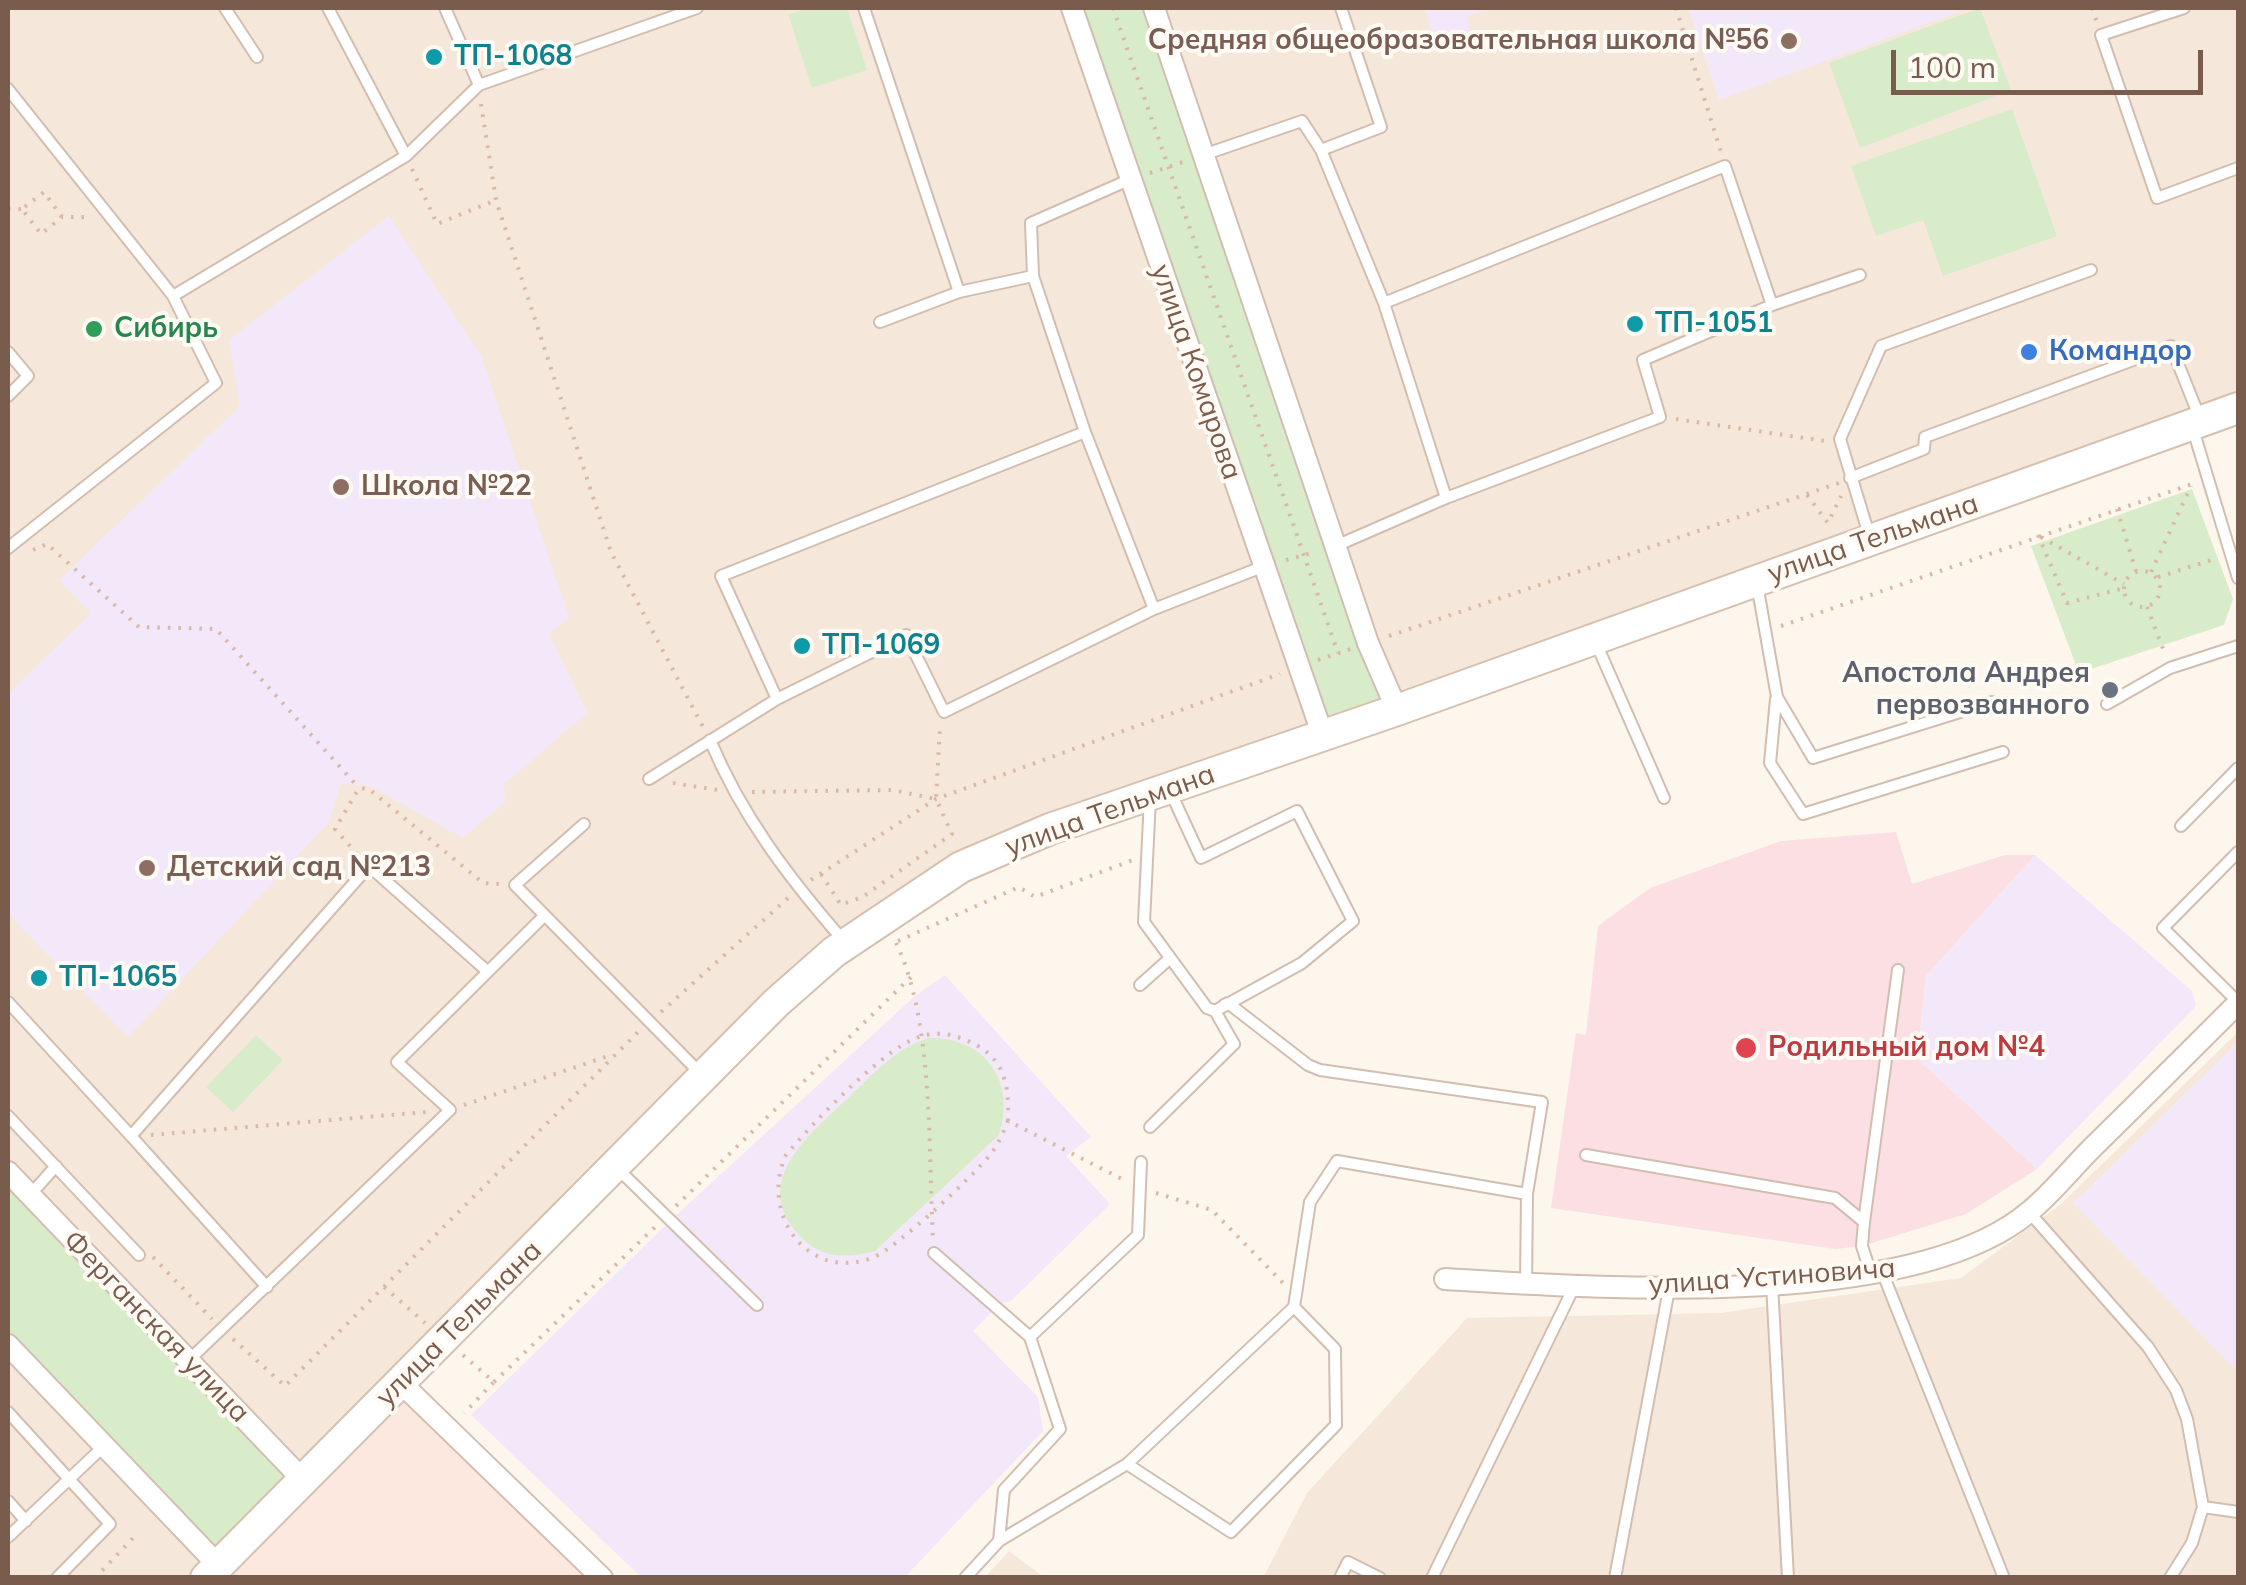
<!DOCTYPE html>
<html>
<head>
<meta charset="utf-8">
<style>
  body { margin:0 }
  #map { position:relative; width:2246px; height:1585px; overflow:hidden; background:#fdf6ec; font-family:Mulish,sans-serif }
  canvas { display:block }
  .frame { position:absolute; inset:0; border:10px solid #7a5c4d; pointer-events:none }
  .scale { position:absolute; left:1891px; top:50px; width:312px; height:45px; box-sizing:border-box; border:5px solid #7a5c4d; border-top:0; padding-left:12px; font-size:30px; line-height:35px; white-space:nowrap; color:#7a5c4d; -webkit-text-stroke:8px #fffaf3; paint-order:stroke }
</style>
</head>
<body>
<div id="map">
<canvas width="2246" height="1585"></canvas>
<div class="frame"></div>
<div class="scale">100 m</div>
</div>
<script>
const ctx = document.querySelector('canvas').getContext('2d');
ctx.lineJoin = 'round';
function fill(path, color) { ctx.fillStyle = color; ctx.fill(path, 'evenodd'); }
function stroke(path, color, width, dash) { ctx.strokeStyle = color; ctx.lineWidth = width; ctx.lineCap = dash ? 'butt' : 'round'; ctx.setLineDash(dash || []); ctx.stroke(path); }
function label(font, color, halo, rows, align = 'center') {
  ctx.font = font + ' Mulish,sans-serif'; ctx.lineWidth = 8; ctx.setLineDash([]); ctx.textBaseline = 'middle'; ctx.strokeStyle = halo; ctx.fillStyle = color; for (const [text, x, y, turn = 0] of rows) {
    ctx.save(); ctx.translate(x, y); ctx.rotate((+turn || 0) * Math.PI / 180); ctx.textAlign = isNaN(turn) ? turn : align; if (halo) ctx.strokeText(text, 0, 0); ctx.fillText(text, 0, 0); ctx.restore();
  }
}
fill(new Path2D(`
  M8 8H1072L1323 736 1169 790 881 918 304 1481 8 1172Z
  M1154 8H2238V408L1397 710Z
  M2238 1032V1577L1263 1578 1307 1493 1467 1318 1720 1313 1961 1278 2061 1204Z
  M8 1345 218 1565 206 1577H8Z
  M1009 1551 1044 1577H985Z`), '#f5e8da');
fill(new Path2D(`
  M401 1383 602 1578H206Z`), '#fde8e0');
fill(new Path2D(`
  M1425 8H1492L1467 16 1472 37 1436 48Z
  M1688 8H1969L1719 100Z
  M389 216 481 356 569 617 549 634 587 713 504 784 505 802 463 838 370 786 341 783 329 822 128 1037 8 914V694L91 613 59 580 240 406 229 340Z
  M2035 855 2192 991 2196 1006 2037 1169 1917 1060 1926 976Z
  M945 975 1091 1137 1066 1156 1110 1204 1011 1301 1001 1303 973 1331 1038 1397 1043 1431 905 1577H641L471 1415 672 1219 915 996Z
  M2238 1042V1372L2073 1203Z`), '#f3e8fa');
fill(new Path2D(`
  M1896 832 1912 884 2005 855H2035L1926 976 1917 1059 2037 1169 1966 1214 1862 1246 1835 1249 1551 1208 1576 1033 1586 1035 1598 926 1650 888 1781 841Z`), '#fbdfe3');
fill(new Path2D(`
  M810 8H847L867 70 812 88 788 14Z
  M1072 8H1154L1397 710 1323 736Z
  M1980 8 2011 90 1860 148 1829 63Z
  M2012 109 2057 236 1943 276 1923 220 1876 236 1851 166Z
  M2192 489 2233 599 2224 625 2079 673 2031 546Z
  M256 1035 283 1060 233 1112 206 1087Z
  M928 1038C986 1037 1016 1081 999 1135L875 1251C849 1258 824 1259 804 1240 745 1184 809 1135 849 1097 874 1073 895 1049 928 1038Z
  M8 1172 304 1481 218 1565 8 1345Z`), '#d8ecc9');
const lane = new Path2D(`
  M225 8 257 57
  M445 8 479 85
  M864 8 959 292 1033 276
  M2184 8 2101 35 2157 198 2238 168
  M8 89 173 296 216 383 8 548
  M1203 155 1302 121 1321 150
  M406 156 479 85 697 8
  M1131 179 1031 223 1033 276 1085 432 1154 609
  M173 296 406 156 328 8
  M1384 303 1725 166 1772 305
  M880 322 959 292
  M8 352 28 376 8 396
  M2192 426 2238 578
  M1850 478 1924 449 1925 437 2171 346 2199 416
  M1446 498 1660 417 1643 360 1772 305 1860 275
  M1870 538 1840 439 1881 346 2091 270
  M1338 545 1446 498 1384 303 1321 150 1381 127 1341 8
  M1757 584 1777 697 1813 758 1992 702
  M1596 643 1664 798
  M777 699 721 576 1085 432
  M1776 699 1770 763 1803 814 2003 752
  M2107 704 2170 668 2238 646
  M710 740C741 815 789 878 842 939
  M649 779 777 699 906 635 944 712 1154 609 1262 567
  M1170 791 1201 858 1297 811 1353 921 1302 963 1215 1011
  M584 824 515 885 702 1075
  M2181 826 2238 768
  M2238 852 2163 928 2238 1002
  M1140 985 1168 960
  M8 1002 131 1136 369 866 487 971
  M1224 1005 1228 1003 1308 1065 1320 1070 1542 1102 1527 1194
  M8 1116 139 1255
  M1150 1127 1234 1044 1215 1011 1207 1008 1144 922 1150 798
  M131 1136 267 1287
  M1586 1155 1835 1198 1864 1222 1862 1246 1871 1274
  M619 1170 757 1305
  M30 1195 56 1166
  M2029 1212 2148 1347 2176 1390 2187 1419 2203 1507 2192 1543 2170 1578
  M1864 1222 1898 970
  M934 1253 1030 1337
  M1883 1274 2004 1578
  M1772 1284 1788 1578
  M1294 1307 1310 1202 1337 1161 1527 1194 1526 1283
  M188 1361 450 1110 397 1062 542 918
  M8 1412 110 1524 57 1578
  M8 1501 26 1521
  M2203 1507 2238 1512
  M8 1537 104 1446
  M999 1541 1127 1464 1294 1307 1335 1349 1336 1425 1231 1532 1127 1464
  M965 1578 999 1541 1004 1490 1060 1429 1030 1337 1138 1235 1141 1162
  M1340 1578 1348 1562 1380 1578
  M1432 1578 1574 1287
  M1615 1578 1669 1289`);
const street = new Path2D(`
  M1072 8 1323 736
  M1154 8 1368 643 1397 710
  M8 1172 304 1481
  M1445 1279C1596 1288 1911 1311 2029 1212 2052 1193 2072 1168 2093 1147 2142 1099 2190 1051 2238 1003
  M8 1345 218 1565
  M401 1383 602 1578`);
const secondary = new Path2D(`
  M206 1578 776 1003 834 952 961 867 1050 829 1397 710 2238 408`);
stroke(lane, '#d1beb0', 14);
stroke(street, '#d1beb0', 24);
stroke(secondary, '#d6c0b0', 34);
stroke(new Path2D(`
  M1113 8 1338 653
  M1676 8 1721 152
  M2092 8 2097 22
  M481 104 496 200 611 552 703 727
  M412 169 437 224 496 200
  M1150 173 1183 162
  M8 209H22
  M62 217 44 192 22 209 41 234 62 217H92
  M1676 419 1825 441
  M1807 495 1828 523 1841 496
  M2117 509 2136 571
  M2038 535 2067 603 2124 588
  M2041 537 2124 584
  M33 550 47 544 139 627 216 629 359 788
  M1286 560 1315 552
  M2124 589a18 18 0 1 1 36 0a18 18 0 1 1-36 0Z
  M2151 572 2191 486
  M2158 577 2215 559
  M2147 607 2165 654
  M1781 626 2192 484
  M1389 636 1839 483
  M1318 660 1351 649
  M673 783 718 790
  M752 792 892 790 936 799
  M357 854 335 829 359 788 369 789 483 883 500 884
  M821 874 841 905 864 896 952 834 936 799 940 726
  M811 880 936 799 1280 674
  M898 941 1019 887 1035 897 1133 860
  M896 943C934 1020 928 1151 933 1238
  M661 1012 788 898
  M464 1105 611 1055
  M1008 1121C1009 1091 1007 1063 978 1046 962 1037 945 1031 926 1035 889 1041 811 1125 786 1155 759 1213 808 1284 874 1257 898 1247 973 1176 990 1155 998 1145 1003 1133 1008 1121L1124 1180
  M151 1135 426 1112
  M1156 1193 1212 1210 1283 1283
  M676 1206 912 976
  M153 1257 212 1319
  M384 1287 425 1323
  M233 1339 285 1386 639 1031
  M463 1355 494 1382 464 1413
  M494 1382 655 1227
  M95 1578 135 1536`), '#d9b8a5', 4, [2.5, 8]);
stroke(lane, '#fff', 10);
stroke(street, '#fff', 20);
stroke(secondary, '#fff', 30);
for (const [x, y, r, color] of [
  [1789,41,10,"#8d6e63"],
  [434,57,10,"#0f9aa8"],
  [1635,324,10,"#0f9aa8"],
  [94,329,10,"#2e9e5b"],
  [2029,352,10,"#3f7fe0"],
  [341,487,10,"#8d6e63"],
  [802,646,10,"#0f9aa8"],
  [2110,690,10,"#6b7280"],
  [147,868,10,"#8d6e63"],
  [39,978,10,"#0f9aa8"],
  [1746,1048,12,"#e0444e"]
]) { const dot = new Path2D(); dot.arc(x, y, r, 0, 2 * Math.PI); ctx.fillStyle = color; ctx.fill(dot); stroke(dot, '#fffaf3', 4); }
label('bold 28px', '#785e54', '#fffaf3', [
  ["Средняя общеобразовательная школа №56",1769,41,"right"],
  ["Школа №22",361,487],
  ["Детский сад №213",167,868]
], 'left');
label('bold 28px', '#0d838f', '#fffaf3', [
  ["ТП-1068",454,57],
  ["ТП-1051",1655,324],
  ["ТП-1069",822,646],
  ["ТП-1065",59,978]
], 'left');
label('bold 28px', '#27864d', '#fffaf3', [
  ["Сибирь",114,329]
], 'left');
label('bold 28px', '#366cbe', '#fffaf3', [
  ["Командор",2049,352]
], 'left');
label('28px', '#7a5c4d', '#fffaf3', [
  ["улица Комарова",1196,372,71],
  ["улица Тельмана",1873,539,-19],
  ["улица Тельмана",1110,811,-20],
  ["улица Устиновича",1772,1277,-4],
  ["улица Тельмана",459,1324,-45],
  ["Ферганская улица",156,1327,46]
]);
label('bold 28px', '#5b616d', '#fffaf3', [
  ["Апостола Андрея",2090,674],
  ["первозванного",2090,706]
], 'right');
label('bold 28px', '#be3a42', '#fffaf3', [
  ["Родильный дом №4",1768,1048]
], 'left');
</script>
</body>
</html>
